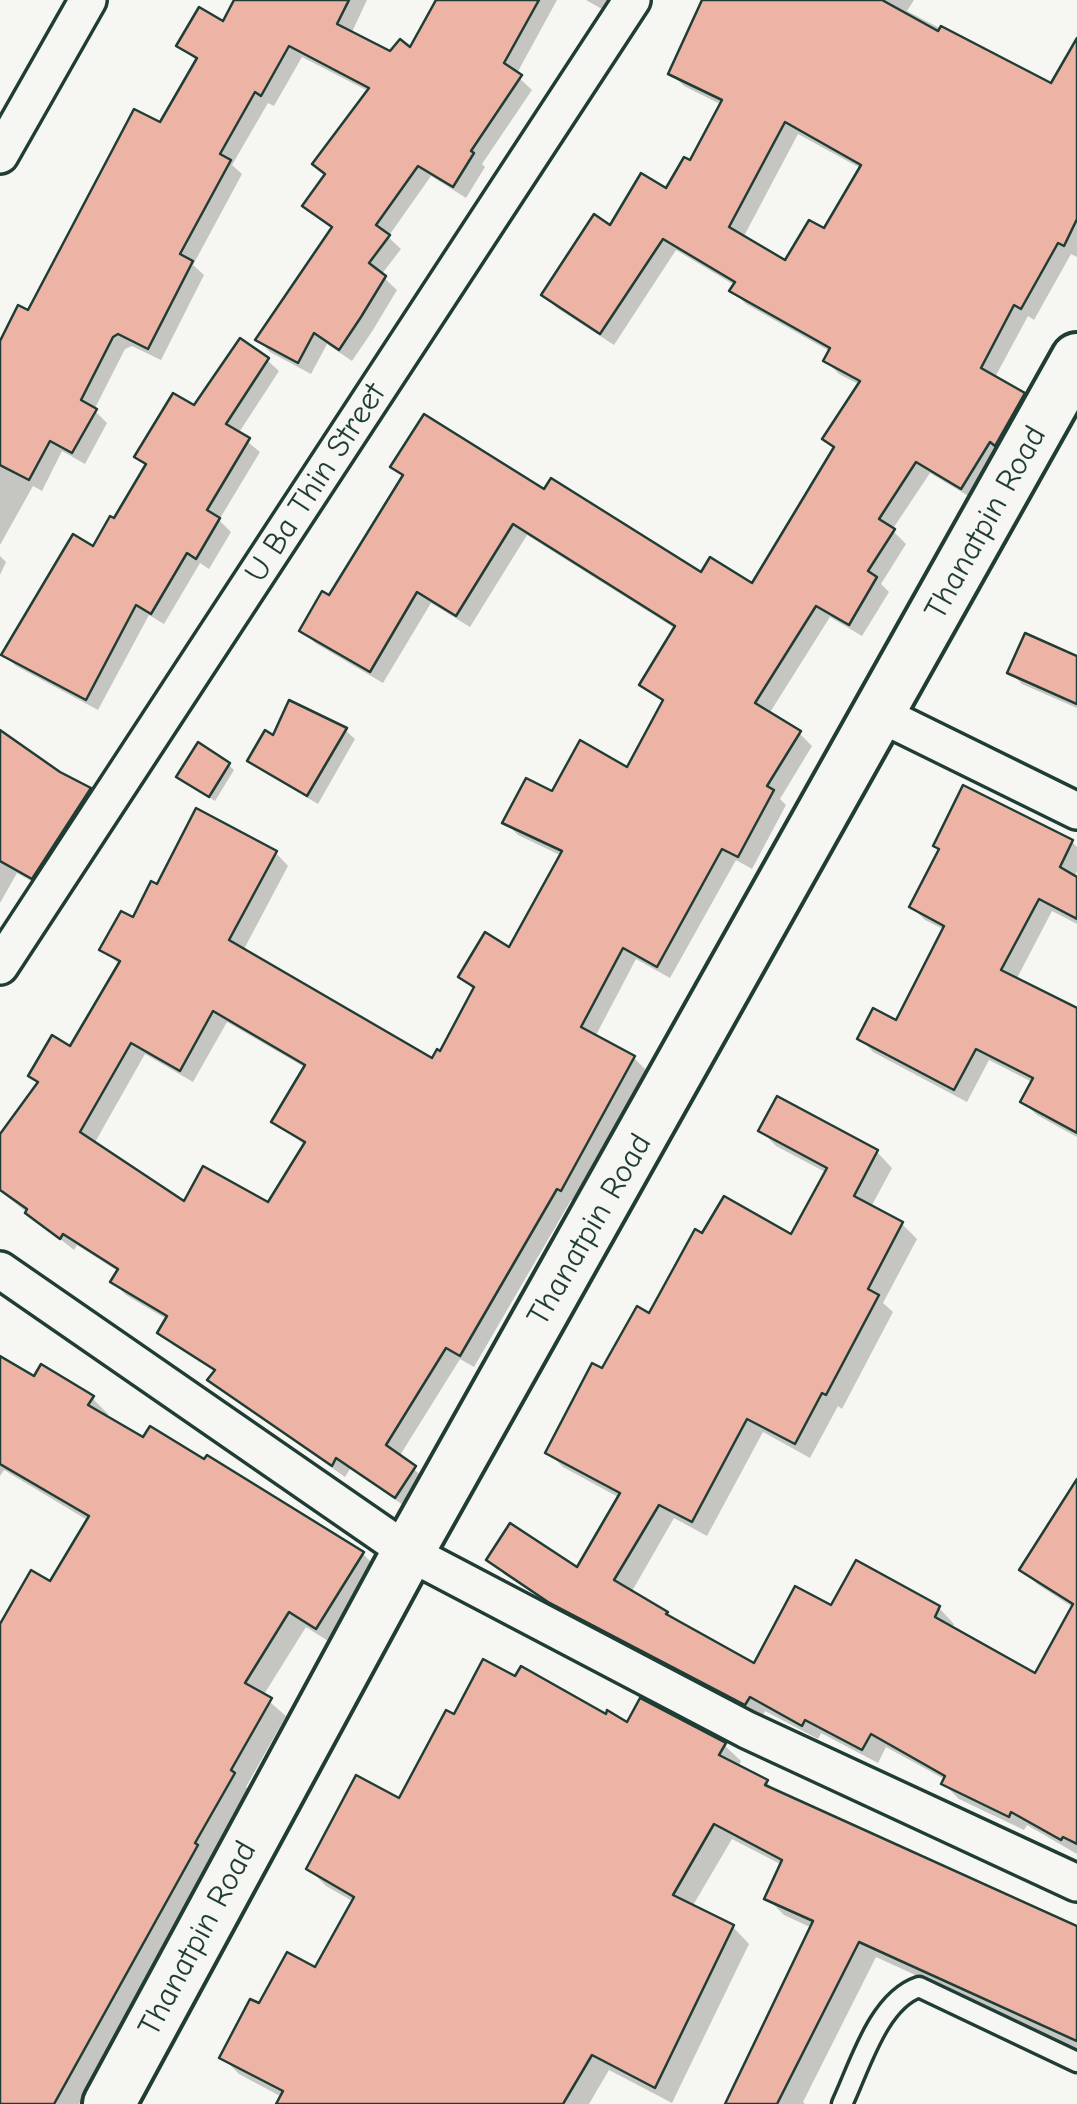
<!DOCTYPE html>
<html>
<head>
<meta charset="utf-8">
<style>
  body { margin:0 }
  canvas { display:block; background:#f6f6f2 }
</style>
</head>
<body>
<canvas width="1077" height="2104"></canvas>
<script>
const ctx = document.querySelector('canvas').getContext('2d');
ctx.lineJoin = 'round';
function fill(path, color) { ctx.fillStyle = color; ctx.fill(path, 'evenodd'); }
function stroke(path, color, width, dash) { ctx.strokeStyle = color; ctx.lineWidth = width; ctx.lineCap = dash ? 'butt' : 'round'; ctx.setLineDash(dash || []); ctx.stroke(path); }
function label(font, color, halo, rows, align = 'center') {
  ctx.font = font + ' "Comic Neue",sans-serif'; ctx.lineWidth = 8; ctx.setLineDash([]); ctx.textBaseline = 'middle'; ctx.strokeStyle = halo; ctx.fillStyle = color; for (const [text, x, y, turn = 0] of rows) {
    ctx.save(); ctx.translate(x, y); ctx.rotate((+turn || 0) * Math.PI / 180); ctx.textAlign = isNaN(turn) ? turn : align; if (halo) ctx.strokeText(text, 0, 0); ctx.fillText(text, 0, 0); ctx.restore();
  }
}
fill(new Path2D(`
  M237 0H367L351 34 391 55 411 50 439 0H557L516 75 532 90 482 164 485 167 466 198 431 176 388 237 401 249 381 275 397 290 373 330 352 361 327 344 311 374 270 352 258 340 333 229 305 206 327 176 315 164 370 92 302 57 274 106 268 103 232 165 242 174 193 265 204 275 161 360 132 346 125 349 94 410 107 423 85 464 62 451 42 491 33 486 0 545V345L29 313 161 126 198 62 179 46 224 25Z
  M586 0H627L616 17Z
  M705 0H914L907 11 1052 87 1077 43V257L1071 254 1034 320 1028 316 994 379 1023 395 1036 408 975 500 930 473 892 530 906 544 881 584 889 592 862 636 830 617 769 714 799 733 812 746 780 799 786 805 752 869 736 860 670 978 636 959 595 1037 634 1058 647 1071 574 1202 571 1200 474 1367 460 1359 399 1457 428 1481 409 1509 350 1469 345 1477 224 1392 211 1379 216 1372 173 1345 160 1332 168 1320 126 1295 113 1282 119 1272 77 1245 74 1250 0 1191V1138L39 1084 31 1076 71 1049 120 965 102 949 134 921 158 887 276 853 288 866 243 951 433 1061 441 1055 475 991 461 977 509 951 562 856 518 835 505 822 553 795 628 771 665 703 642 684 676 629 527 535 470 627 431 603 383 683 315 643 302 630 330 598 404 477 393 466 544 493 702 575 753 586 836 449 826 439 860 385 839 374 826 361 831 352 746 304 733 291 736 286 676 250 614 345 557 308 544 295 611 228 666 192 691 164 722 105 684 86 671 73ZM798 134 862 169 825 232 786 264 743 238ZM227 1022 306 1068 274 1122 305 1145 268 1206 184 1205 94 1144 145 1054 193 1082Z
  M267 360 279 371 238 434 260 452 219 520 231 532 209 569 200 563 164 624 149 615 98 710 16 666 4 655 115 522 147 467 137 457 195 409Z
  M0 556 6 562 0 575Z
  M1077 659V708L1022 684 1010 672Z
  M345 730 355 739 318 804 260 770 250 760 274 738Z
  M0 733 59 774 89 790 102 802 45 889 17 873 0 903Z
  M229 765 234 770 215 801 185 782Z
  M1072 842 1077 847V871L1074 878 1077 880V924L1052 911 1016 980 1075 1010 1077 1006V1137L1037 1115 1023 1102 1034 1083 989 1060 967 1102 873 1052 860 1038 897 1024 945 930 925 920 912 907Z
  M778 1100 877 1152 892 1168 871 1207 902 1224 917 1239 883 1303 893 1312 842 1409 838 1406 810 1458 763 1432 707 1536 674 1518 631 1593 755 1666 832 1609 939 1608 954 1624 951 1629 1036 1677 1074 1608 1037 1584 1022 1569 1077 1483V1854L1027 1825 1024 1830 959 1799 944 1784 946 1780 886 1747 878 1763 821 1733 818 1739 765 1711 761 1719 567 1616 505 1575 490 1559 578 1571 620 1498 563 1467 548 1452 603 1372 650 1316 792 1237 827 1173 776 1146 761 1131Z
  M0 1359 35 1379 92 1398 108 1414 106 1418 144 1440 205 1463 208 1458 363 1554 379 1570 333 1644 306 1627 263 1696 286 1716 246 1787 250 1791 210 1860 213 1863 79 2104H0V1629L51 1584 89 1521 4 1470 0 1476Z
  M606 1717 628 1725 724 1745 741 1761 738 1767 766 1782 778 1793 1077 1929V2049L876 1957 803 2102 805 2104H727L812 1928 784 1915 767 1898 782 1865 732 1839 692 1907 733 1927 749 1944 672 2103 609 2070 589 2104H279L282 2097 239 2074 222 2057 316 1970 354 1902 326 1886 309 1869 400 1801 455 1718Z`), '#0003');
const building = new Path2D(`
  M234 0H349L337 24 390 51 400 39 410 47 436 0H539L504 63 522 75 471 151 474 153 453 187 418 166 376 225 390 235 369 263 386 276 361 317 339 350 314 333 298 363 255 340 332 227 302 206 325 174 312 164 369 88 289 46 261 96 255 92 220 154 231 160 180 254 193 261 148 349 118 334 113 337 81 400 97 409 72 453 50 441 29 480 0 465V341L18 305 28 310 134 109 160 122 197 58 176 46 199 7 223 21Z
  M702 0H882L938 31 941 26 1051 83 1077 38V219L1064 246 1058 243 1021 309 1014 305 981 368 1025 393 995 446 990 442 961 489 916 462 879 519 895 529 868 571 877 577 849 625 816 606 755 703 801 731 767 786 774 790 738 857 722 849 657 967 623 948 581 1027 635 1056 561 1191 557 1189 460 1356 446 1348 386 1445 416 1466 395 1498 336 1458 332 1466 207 1380 215 1370 157 1333 167 1316 110 1282 118 1269 63 1234 60 1239 25 1213 27 1209 0 1190V1134L38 1082 28 1076 52 1035 70 1046 120 961 99 950 121 911 133 917 151 881 157 884 196 808 277 851 229 940 432 1058 437 1049 440 1051 474 987 458 977 485 932 509 947 562 851 502 823 526 778 552 791 580 740 627 767 663 700 639 685 675 626 513 524 456 616 417 592 370 672 299 631 322 591 329 595 403 475 390 467 424 414 544 489 551 478 701 572 710 557 752 583 834 447 822 439 860 381 823 361 830 348 729 291 735 282 663 239 600 334 541 295 594 214 610 225 641 173 666 188 684 157 690 160 722 100 668 74ZM785 122 861 165 824 228 809 220 785 260 729 227ZM213 1011 305 1065 271 1122 305 1142 268 1202 203 1166 184 1201 80 1132 131 1043 180 1071Z
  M240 338 269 358 226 424 250 438 207 510 220 518 196 559 187 553 151 614 136 605 86 700 1 655 73 534 93 546 110 516 114 518 146 464 134 457 173 393 194 405Z
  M1025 633 1077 656V704L1007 673Z
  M289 700 347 728 307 796 247 761 265 730 273 735Z
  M0 730 60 772 91 788 32 879 0 861Z
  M198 742 230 763 209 797 176 777Z
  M963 785 1073 840 1060 867 1077 877V919L1039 899 1001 970 1077 1008V1133L1020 1102 1033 1078 976 1049 954 1090 857 1039 873 1008 896 1020 944 926 909 907 939 849 933 846Z
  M777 1096 878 1150 854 1196 903 1222 868 1289 879 1295 826 1395 822 1393 795 1444 747 1419 692 1522 659 1505 614 1580 668 1612 666 1614 754 1663 795 1586 831 1605 856 1560 940 1606 935 1617 1035 1673 1073 1604 1019 1570 1077 1479V1844L1063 1837 1061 1840 1011 1812 1009 1817 941 1784 945 1776 871 1734 862 1750 805 1720 802 1726 750 1697 745 1705 548 1602 486 1560 510 1523 577 1567 620 1493 545 1453 592 1363 602 1368 637 1306 649 1313 695 1229 702 1233 724 1196 791 1234 827 1168 758 1131Z
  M0 1356 34 1376 41 1364 94 1396 88 1405 143 1437 150 1426 204 1459 207 1455 364 1552 316 1629 289 1612 245 1683 272 1698 231 1770 235 1773 195 1843 198 1845 54 2104H0V1624L31 1570 50 1581 89 1516 0 1464Z
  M483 1659 515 1676 521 1666 606 1714 607 1710 627 1722 640 1698 726 1743 719 1755 768 1780 765 1785 1077 1926V2041L859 1942 777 2104H725L813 1921 764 1899 782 1860 714 1824 673 1895 734 1925 655 2088 592 2055 563 2104H276L283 2091 219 2058 250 1999 259 2003 287 1952 315 1967 354 1897 306 1869 356 1775 399 1798 446 1710 454 1714Z`);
fill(building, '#edb4a6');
stroke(building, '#1f3d34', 2.5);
const service = new Path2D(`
  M842 2104C860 2066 878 2001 919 1987L1077 2062`);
const minor = new Path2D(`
  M0 155 88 0
  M880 714 1077 811
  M0 966 632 0
  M0 1270 408 1552 747 1730 1077 1883`);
const secondary = new Path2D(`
  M109 2104 408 1552 1077 359`);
stroke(service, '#1f3d34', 25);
stroke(minor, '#1f3d34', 42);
stroke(secondary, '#1f3d34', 58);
stroke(service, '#f6f6f2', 18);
stroke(minor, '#f6f6f2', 35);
stroke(secondary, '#f6f6f2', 50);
label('32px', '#1f3d34', '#f6f6f2', [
  ["U Ba Thin Street",316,483,-57],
  ["Thanatpin Road",986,523,-61],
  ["Thanatpin Road",590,1230,-60],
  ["Thanatpin Road",198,1939,-62]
]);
</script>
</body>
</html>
